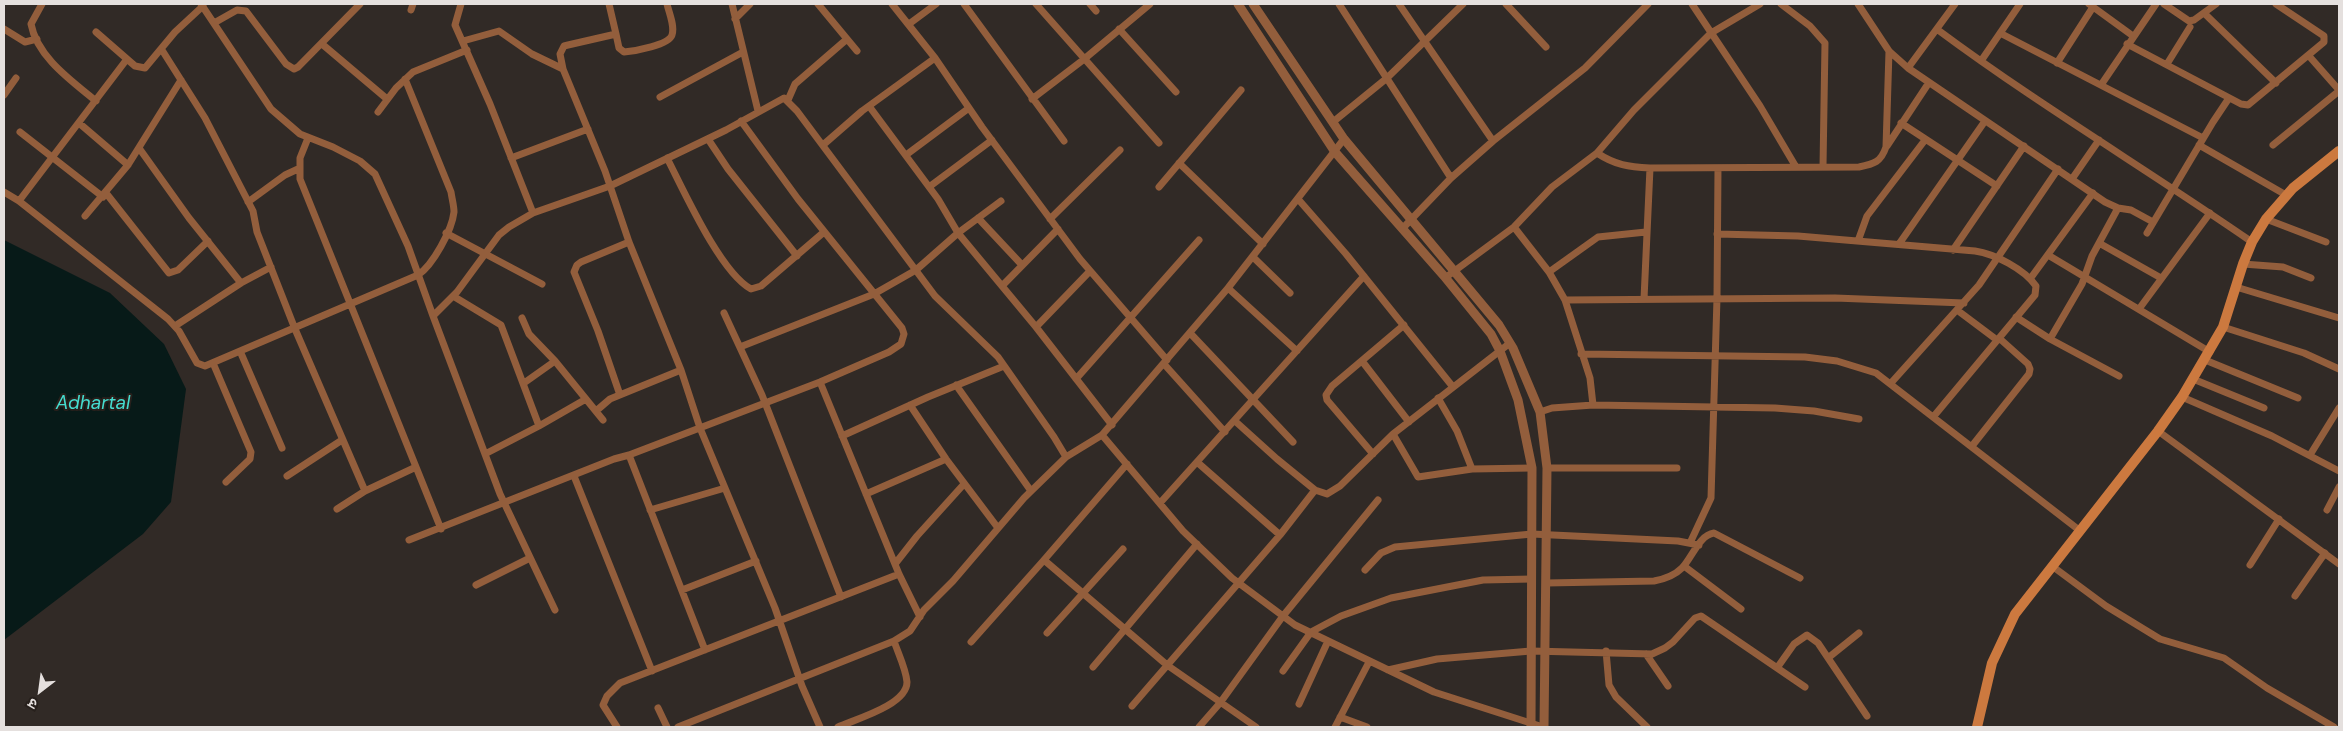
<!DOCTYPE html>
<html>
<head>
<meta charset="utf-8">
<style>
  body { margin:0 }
  #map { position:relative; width:2343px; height:731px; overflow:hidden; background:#312a26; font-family:"DM Sans","Noto Sans Devanagari",sans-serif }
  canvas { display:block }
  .frame { position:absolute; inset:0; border:5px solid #e5e0de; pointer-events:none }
  .north { position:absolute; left:15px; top:666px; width:50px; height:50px; -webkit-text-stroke:4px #27201c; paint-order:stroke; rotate:210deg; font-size:14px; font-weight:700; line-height:20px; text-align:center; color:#e5e0de }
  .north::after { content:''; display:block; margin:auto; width:18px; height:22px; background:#e5e0de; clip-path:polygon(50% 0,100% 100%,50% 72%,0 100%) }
</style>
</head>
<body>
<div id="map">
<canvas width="2343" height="731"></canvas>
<div class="frame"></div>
<div class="north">उ</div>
</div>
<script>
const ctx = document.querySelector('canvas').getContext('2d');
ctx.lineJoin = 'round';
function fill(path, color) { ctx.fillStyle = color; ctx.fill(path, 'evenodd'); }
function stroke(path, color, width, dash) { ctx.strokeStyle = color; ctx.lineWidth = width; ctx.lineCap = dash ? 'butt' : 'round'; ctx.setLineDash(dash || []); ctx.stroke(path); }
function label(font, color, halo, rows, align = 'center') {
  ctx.font = font + ' "DM Sans",sans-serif'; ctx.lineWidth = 4; ctx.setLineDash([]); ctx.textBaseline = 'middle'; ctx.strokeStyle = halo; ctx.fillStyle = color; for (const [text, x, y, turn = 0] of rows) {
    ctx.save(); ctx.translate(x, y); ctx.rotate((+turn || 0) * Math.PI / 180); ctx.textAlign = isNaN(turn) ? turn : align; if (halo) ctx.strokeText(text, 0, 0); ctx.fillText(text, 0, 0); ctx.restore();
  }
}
fill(new Path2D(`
  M4 240 110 293 164 344 186 389 171 502 143 534 4 640Z`), '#071a18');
stroke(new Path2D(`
  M42 4 31 24C37 57 72 81 96 101
  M201 4 271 109 300 134 333 147 360 161 375 174 408 246 433 316 457 292 499 235 509 227 533 213 610 186 726 130 784 98 797 111 935 296 998 357 1054 437 1066 457 1102 435
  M461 4 455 25 490 104 533 213
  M609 4 616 34
  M667 4C669 13 675 26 672 35 669 45 635 51 624 52L619 48 616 34 568 45 564 46 560 54 563 69 605 171 629 242 681 370 700 428 775 608 802 686 820 727
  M732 4 758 111
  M818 4 857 51
  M892 4 935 58 982 127 1080 259 1167 360
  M964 4 1064 141
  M1036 4 1159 143
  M1090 4 1096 11
  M1339 4 1451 178
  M1399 4 1493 141
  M1506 4 1546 47
  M1692 4 1760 106 1796 167
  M1781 4 1810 26 1825 43 1823 167
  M1858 4 1889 51 1908 68 2105 202 2118 208 2131 210 2153 222
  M2089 4 2133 36
  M2164 4 2189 21 2194 20 2216 4
  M411 10 413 4
  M2204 13 2276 83
  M735 19 750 4
  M214 23 237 10 246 11 286 64 294 69 298 67 360 4
  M909 24 936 4
  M4 29 25 42 37 39
  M1119 29 1176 92
  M1938 30C2039 105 2148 170 2252 242
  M96 32 135 66 145 68 175 32 203 6
  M2000 33 2203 138
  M463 41 499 31 532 54 563 69
  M322 44 387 99
  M2127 44 2241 104 2248 105 2324 42V36L2276 4
  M162 50 205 118 253 211 257 232 295 329 365 491
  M2309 56 2339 90
  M1981 61 2020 4
  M2057 63 2093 7
  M2167 64 2190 27
  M1908 68 1955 4
  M2101 85 2156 4
  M4 95 16 78
  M660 97 743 52
  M1032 99 1083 60 1150 4
  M788 100 795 84 847 39
  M869 106 938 199 958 233 1036 327 1112 425
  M378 112 396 88 413 72 467 50
  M1333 122 1387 78 1463 4
  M79 123 128 165
  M1901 123 1997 186
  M20 132 103 197
  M308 138 300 158V179L441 529
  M708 139 728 169 797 256
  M1344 139 1228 288 1102 435 1183 531 1232 578 1295 625 1434 692 1543 727
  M823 145 862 111 935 58
  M2199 145 2286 195
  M2273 145 2339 91
  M1887 146 1928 84
  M139 148 189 218 241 283
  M1597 153C1615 165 1629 167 1650 168L1859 167C1874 164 1881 162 1886 147L1889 51
  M906 155 969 108
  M511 158 588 129
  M667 158C684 191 720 272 751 289L761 286 824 232
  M1179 163 1263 244
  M2072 179 2099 140
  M929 187 992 140
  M1159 187 1241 90
  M4 192 19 201 168 319 179 331 197 363 205 366 418 275C433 265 452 230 454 212 454 206 452 199 451 192L405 79
  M106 193 169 273 178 270 208 241
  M1298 199 1346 254 1453 387
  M19 201 127 59
  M248 202 285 175 298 169
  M85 216 128 165 181 80
  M978 218 1022 265
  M1050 219 1120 150
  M2266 219 2326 242
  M1514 227 1549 272 1565 300 1590 378 1593 405
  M1402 229 1451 178 1493 141 1585 68 1648 4
  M446 233 542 284
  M2147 233 2213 122 2229 98
  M1717 234 1798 236 1975 251C1995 254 2024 269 2036 286L2035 295 1934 416
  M1858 241 1867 216 1925 140
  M2099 243 2161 278
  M1899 244 1985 121
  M1953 250 2024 146
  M2048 255 2210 352
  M1253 257 1290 293
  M2243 264 2283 267 2311 278
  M1549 272 1598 237 1646 232
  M1445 278 1514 227 1552 187 1597 153 1634 110 1711 33 1760 4
  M2030 279 2093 193
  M1002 286 1058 229
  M2236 287 2339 318
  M1228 288 1297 351
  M453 296 501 325 539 426
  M1644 299 1650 168
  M1565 300 1835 298 1964 303
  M2139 309 2210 213
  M1957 310 1997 340
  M724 313 762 395 841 597
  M433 316 500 494 555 610
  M2016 317 2050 339 2119 376
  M522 318 529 334 555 361 603 420
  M175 326 241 283 271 267
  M1036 327 1090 271
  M2223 327 2304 353 2339 369
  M1190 333 1293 442
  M2050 339 2082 284 2092 256 2118 208
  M740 347 874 294 916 270 958 233 1001 201
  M240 351 282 448
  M1581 354 1805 357 1837 361 1876 373 2079 530
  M2205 360 2298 398
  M1362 361 1409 422
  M213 363 251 452 250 459 226 482
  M1164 364 1225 432
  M1076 379 1199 240
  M2193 379 2264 408
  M820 382 899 574 920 617
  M524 383 555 361
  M1891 383 1979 285 2058 169
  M956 385 1031 491
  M620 395 598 331 574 272 577 265 581 262 629 242
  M2182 397 2272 436 2339 471
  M1438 398 1457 431 1472 469
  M910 405 946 459 998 528
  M596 411 610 399 681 370
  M1540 412 1552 408 1593 405 1775 408 1814 411 1859 419
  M1235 421 1277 459 1315 490
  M2158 431 2339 564
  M1393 434 1418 477 1472 469 1532 468
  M842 436 928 397 1004 366
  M1972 446 2029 374 2030 369 2028 364 1999 338
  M485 454 539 426 586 399
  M1373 454 1327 400 1326 395 1332 386 1404 325
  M629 455 705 650
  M2310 455 2339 408
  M1197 462 1280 535
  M1127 464 1044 560 1167 665 1256 727
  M1547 468H1677
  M287 476 342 440
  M574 476 652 671
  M866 494 946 459
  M1160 503 1364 276
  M337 509 365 491 416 467
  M650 510 725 488
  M2327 510 2339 487
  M409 540 614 459 629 455 820 382 889 352 901 344 904 334 902 328 798 199 741 121
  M1690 543 1711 498 1717 298 1718 168
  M895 564 917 536 964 484
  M2250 565 2279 519
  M1684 566 1741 609
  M2052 566 2106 606 2160 639 2224 658 2267 688 2334 727
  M1365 570 1381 553 1395 547 1532 534 1678 541 1699 545
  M1546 583 1654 581C1665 579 1674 576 1682 568 1692 558 1699 535 1714 533L1800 578
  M476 585 530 558
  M682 590 756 561
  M2295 596 2325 553
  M1047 633 1123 549
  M971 642 1044 560
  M1606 651 1609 685 1616 697 1647 727
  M1646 654 1668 686
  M1828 658 1859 633
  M1093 667 1197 544
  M1777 668 1794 644 1807 635 1818 643 1867 716
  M1388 670 1437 659 1531 651 1652 654 1665 648 1673 642 1695 618 1701 616 1805 687
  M1283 671 1311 632 1341 616 1391 598 1483 580 1532 579
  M1299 704 1328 641
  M1132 706 1280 535 1315 490 1327 494 1340 486 1393 434 1510 343
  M658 708 667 727
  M1340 717 1367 727
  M617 727 603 705 607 696 620 683 899 574
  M678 727 894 641 910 631 924 610 953 581 1024 498 1066 457
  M838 727C856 719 907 705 907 682 906 669 898 653 894 641
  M1199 727 1220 703 1283 616 1378 500
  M1335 727 1369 662`), '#935e3c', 7);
stroke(new Path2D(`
  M1238 4 1335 152 1444 276 1491 334 1500 351 1518 400 1532 468 1531 727
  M1253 4 1344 139 1499 325 1513 348 1540 412 1547 468 1544 727`), '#935e3c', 9);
stroke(new Path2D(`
  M1977 727 1992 663 2015 614 2158 431 2182 397 2223 327 2243 264 2252 242 2266 219 2293 188 2339 151`), '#cc793f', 10);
label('italic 19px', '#45dccf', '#27201c', [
  ["Adhartal",93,404]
]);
</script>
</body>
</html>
